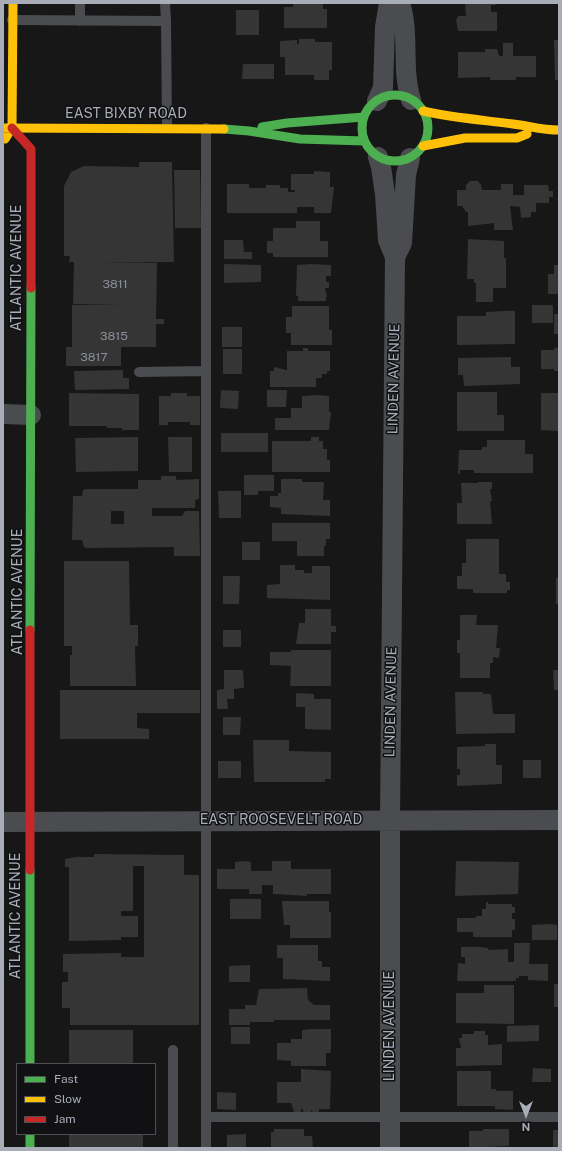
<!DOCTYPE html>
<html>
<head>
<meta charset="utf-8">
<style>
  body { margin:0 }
  #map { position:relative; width:562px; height:1151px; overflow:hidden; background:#171717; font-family:"Public Sans",sans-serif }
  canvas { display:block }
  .frame { position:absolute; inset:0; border:4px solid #a8adb8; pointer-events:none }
  .legend { position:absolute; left:16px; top:1063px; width:140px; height:72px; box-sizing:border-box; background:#111113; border:1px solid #4d4f55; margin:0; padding:5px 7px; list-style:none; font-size:12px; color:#a8adb8 }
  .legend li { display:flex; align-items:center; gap:8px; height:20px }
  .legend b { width:20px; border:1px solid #4d4f55 }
  .north { position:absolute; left:506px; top:1095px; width:40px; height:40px; -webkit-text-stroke:3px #111113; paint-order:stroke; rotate:180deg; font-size:11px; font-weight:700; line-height:16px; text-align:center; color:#a8adb8 }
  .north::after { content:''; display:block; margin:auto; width:14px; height:18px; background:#a8adb8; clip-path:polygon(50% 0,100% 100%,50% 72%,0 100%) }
</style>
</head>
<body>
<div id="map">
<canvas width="562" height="1151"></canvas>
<div class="frame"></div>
<ul class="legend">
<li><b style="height:5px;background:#4caf50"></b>Fast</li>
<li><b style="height:5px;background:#ffc107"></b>Slow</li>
<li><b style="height:5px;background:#c62828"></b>Jam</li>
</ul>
<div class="north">N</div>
</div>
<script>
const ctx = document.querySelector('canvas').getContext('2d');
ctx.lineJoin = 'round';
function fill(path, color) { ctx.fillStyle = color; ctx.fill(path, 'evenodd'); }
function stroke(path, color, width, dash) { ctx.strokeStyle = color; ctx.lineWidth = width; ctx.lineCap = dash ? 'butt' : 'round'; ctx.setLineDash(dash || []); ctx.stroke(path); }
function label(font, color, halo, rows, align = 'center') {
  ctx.font = font + ' "Public Sans",sans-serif'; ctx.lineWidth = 3; ctx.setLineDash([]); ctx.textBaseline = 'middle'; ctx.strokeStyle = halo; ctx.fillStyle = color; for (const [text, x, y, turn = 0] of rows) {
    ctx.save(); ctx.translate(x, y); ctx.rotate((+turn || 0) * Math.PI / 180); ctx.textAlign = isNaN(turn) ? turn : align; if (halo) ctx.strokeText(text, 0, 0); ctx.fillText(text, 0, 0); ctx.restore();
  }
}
fill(new Path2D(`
  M293 3H323V9H327V28H284V7H293Z
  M465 3H496V5H491V12H497V31H458L456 20 458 16H466Z
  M236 10H259V35H236Z
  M299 39H315V42H332V70H329V80H314V75H285V57H280V41L297 40V44H299Z
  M554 40H559V80H555Z
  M503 43H513V56H536V77H516V80H490V77L458 78V52H485V49H497L499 56H503Z
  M243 64H274V79H242Z
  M139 162H172L174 262 100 263H157L156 319H164V324H156V347H121V366H66V347H72V305L121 304H73L74 262H69L70 256H64V186L71 172 84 166 139 167Z
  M174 170H200L201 228H175Z
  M314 171 330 172V187H334L331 213H314V207H297V213H227V184H249V188H266V185H280V188H288V192H295V190H291V174H314Z
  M470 181H478L481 185 482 190H501V184H513V195H524V185H548L549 191H553V197H549V203H536V212H531V217L521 218 520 207 510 206 513 230H494V223L468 226V212H466L462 206H457V190H466V185Z
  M296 221H320V241H328V257H273V253H267V241H273V228H296Z
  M468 239 504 241V258H506V288H493V302H476V283H474V279H467Z
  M224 240H243L244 252H252V259H224Z
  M224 264 261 265V282L224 283Z
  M310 264 331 265V276H326V282H329V288H325L327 297H326V301H298V296H296L297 265Z
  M554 265H559V294H548V274H554Z
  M532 305H553V323H532Z
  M292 306H329V330H332V345H291V333H286V317H292Z
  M505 311H515V344L457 345V316H486V312Z
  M554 314H559V334H554Z
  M222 327H242V347H222Z
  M303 348H308V351H330V371H327V374H322V378H316V387H270V371H274V367L287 370V351H303Z
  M554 348H559V371H554V369H541V350H554Z
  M223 349H242V374H223Z
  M511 357V367H520V384L464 386 463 375H458V358Z
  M123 370V378H129V389L75 390 74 371Z
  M221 390 239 391 238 409 220 408Z
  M267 390H287L286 407H267Z
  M457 392H497V415H504V431H457Z
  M69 393 139 394V430H122V428H107V426H69Z
  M171 393H187V396H200V425H190V422H168V425H159V396H171Z
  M541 393H559V431L541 430Z
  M318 395 329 396V412H331L329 430H275V418H291V408H302V396Z
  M221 433H268V452H221Z
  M138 437V471L76 472 75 438Z
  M168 437H192V472H169Z
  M311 437H319V441H323V449H327V460H330V472H272V441H311Z
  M487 440H525V454H533V473H474V470H460V474H458L459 450H482V447H487Z
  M244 475H274V491H258V495H244Z
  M161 476H176V480L199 479V499L195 500V508H152V516H182L185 511H199L200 556H174V547L86 548 84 547 82 540H72L73 496H82L83 490 86 489H138V480H161ZM111 511H124V524H111Z
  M281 479H302V482H324L323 500H330V516L281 514V508L270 507V496H278V493H281Z
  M478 482H492V489H490L492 501H490L492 524H457V503H462L461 483H478Z
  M218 491H241V518H219Z
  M272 523H330V539H326V546H324V556H297V541H272Z
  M466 539H499V574H506V582H510V590H507V593H473V589H457V576H462V563H466Z
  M242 542H260V560H242Z
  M64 561H129L130 625H138V646H135L136 686H70V655H72V646H64Z
  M280 565H295V570H304V573H312V566H330V600L267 598V585L280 584Z
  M223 576H240L239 604H223Z
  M556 578H559V604H556Z
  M305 609H331V626H336V632H331V644H296L299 623H305Z
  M460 615H477L476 625H498L496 648H500L499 658 493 657V663H490V678H460V653H457V640H460Z
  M223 630H241V647H223Z
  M291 650H331V686H290L291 666 270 665V652H291Z
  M224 670H243L244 688 234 689V699H227L228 709H217V690L224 689Z
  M553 670H559V690H554Z
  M60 690H200V713H137V728L149 729V739H60Z
  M455 692H483V694H491L493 714H515V733L456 734Z
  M296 693 314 694V699H331V730L305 729V707H296Z
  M223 717H241L240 735H223Z
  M253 740H289V751L331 752V779H325V782H254Z
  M485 744H496V765H502V784L457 786V775H460V769H457V747L485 746Z
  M523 760H541V778H523Z
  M218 761H241V778H218Z
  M94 854 184 855V875H199V1025H70V1008H62V982H68V972H63V954L121 953V957H144V866H133V911H121V916H138V937H121V940L69 941V867H65V859L77 857V855L78 857H94Z
  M246 861 251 862V871H272V861H291V869H331V894H307V896L273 894V885H262V894H249V889H217V869H235V862Z
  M456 861 519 862 518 894 455 896Z
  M230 899H261V919H230Z
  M282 901H329V912H331V938H290V925H284Z
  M486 902H488V904H512V907H515V913H512V919H515V930H512V937H473V932H457V918H476V916H482V909H486Z
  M551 924 557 925V940H532V925Z
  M514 943H530L529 964H548V981L528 980V976H519V978H516V981H457L458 963 465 964V957H461V947H480L488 948V950L508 949V962H514Z
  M277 945H318V961H322V967H330V981L283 979V958H277Z
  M250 965V982H229V966Z
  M554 984H559V1007H554Z
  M484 985H514V1024L456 1023V993H484Z
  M307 988 308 1000 314 1005H330V1020H274V1022H250V1025H229V1009H245V1005H256L259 989Z
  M539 1025V1041L507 1042V1026Z
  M231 1027H250V1044H231Z
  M311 1029H331V1049L330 1053H326V1066H291V1061L277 1060V1043H291V1039H302V1030Z
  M69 1030H133V1064H69Z
  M474 1031H485V1035H488V1045L502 1044V1065L456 1066V1048H461L459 1038H462V1034H474Z
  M533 1068 551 1069V1082H532Z
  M301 1069 331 1071 330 1109H319V1112H313L311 1110V1113H303V1109H301V1112H294L291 1103H277V1082H301Z
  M457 1071H491V1089H496V1091H513V1110L495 1109V1106H457Z
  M217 1092 236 1093V1110L217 1109Z
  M274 1129H304V1136H312L313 1148H271V1132H274Z
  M483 1129H509V1146L469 1148V1131H483Z
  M553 1130H559V1148H553Z
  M69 1134H143V1148H69Z
  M246 1134V1148H227V1135Z`), '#353536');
stroke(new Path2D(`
  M80 3V21
  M12 20 166 21 165 3
  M166 21 167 128
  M206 128V1148
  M139 372 205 371
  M206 1117H559
  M173 1148V1050`), '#4b4c50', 10);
stroke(new Path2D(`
  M400 3C410 34 401 68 411 100
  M377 101 383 88 385 27 389 3
  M378 157 381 167 385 194 388 240 395 257 402 243 406 175 410 158
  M3 414 31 415
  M3 822 559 820
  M390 1148V820L395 257`), '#4b4c50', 20);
stroke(new Path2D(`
  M362 128a33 33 0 1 1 66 0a33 33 0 1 1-66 0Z
  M262 127 287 123 364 117
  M224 129 249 131 300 139 364 141
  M30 630 31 288
  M30 1064V870
  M30 1134V1148`), '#4caf50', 9);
stroke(new Path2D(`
  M423 111C453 118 483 120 513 124 530 126 541 130 559 130
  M3 128 224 129
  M5 139 12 128 13 3
  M423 146 465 138H517L527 134`), '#ffc107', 9);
stroke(new Path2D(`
  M12 128 31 149V288
  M30 870V630`), '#c62828', 9);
label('12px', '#8b8f98', null, [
  ["3811",115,284],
  ["3815",114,336],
  ["3817",94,357]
]);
label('14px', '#a8adb8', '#111113', [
  ["EAST BIXBY ROAD",126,114],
  ["ATLANTIC AVENUE",17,268,-90],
  ["LINDEN AVENUE",394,379,-89],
  ["ATLANTIC AVENUE",18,592,-90],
  ["LINDEN AVENUE",391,702,-89],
  ["EAST ROOSEVELT ROAD",281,820],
  ["ATLANTIC AVENUE",16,916,-90],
  ["LINDEN AVENUE",390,1026,-90]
]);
</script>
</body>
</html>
